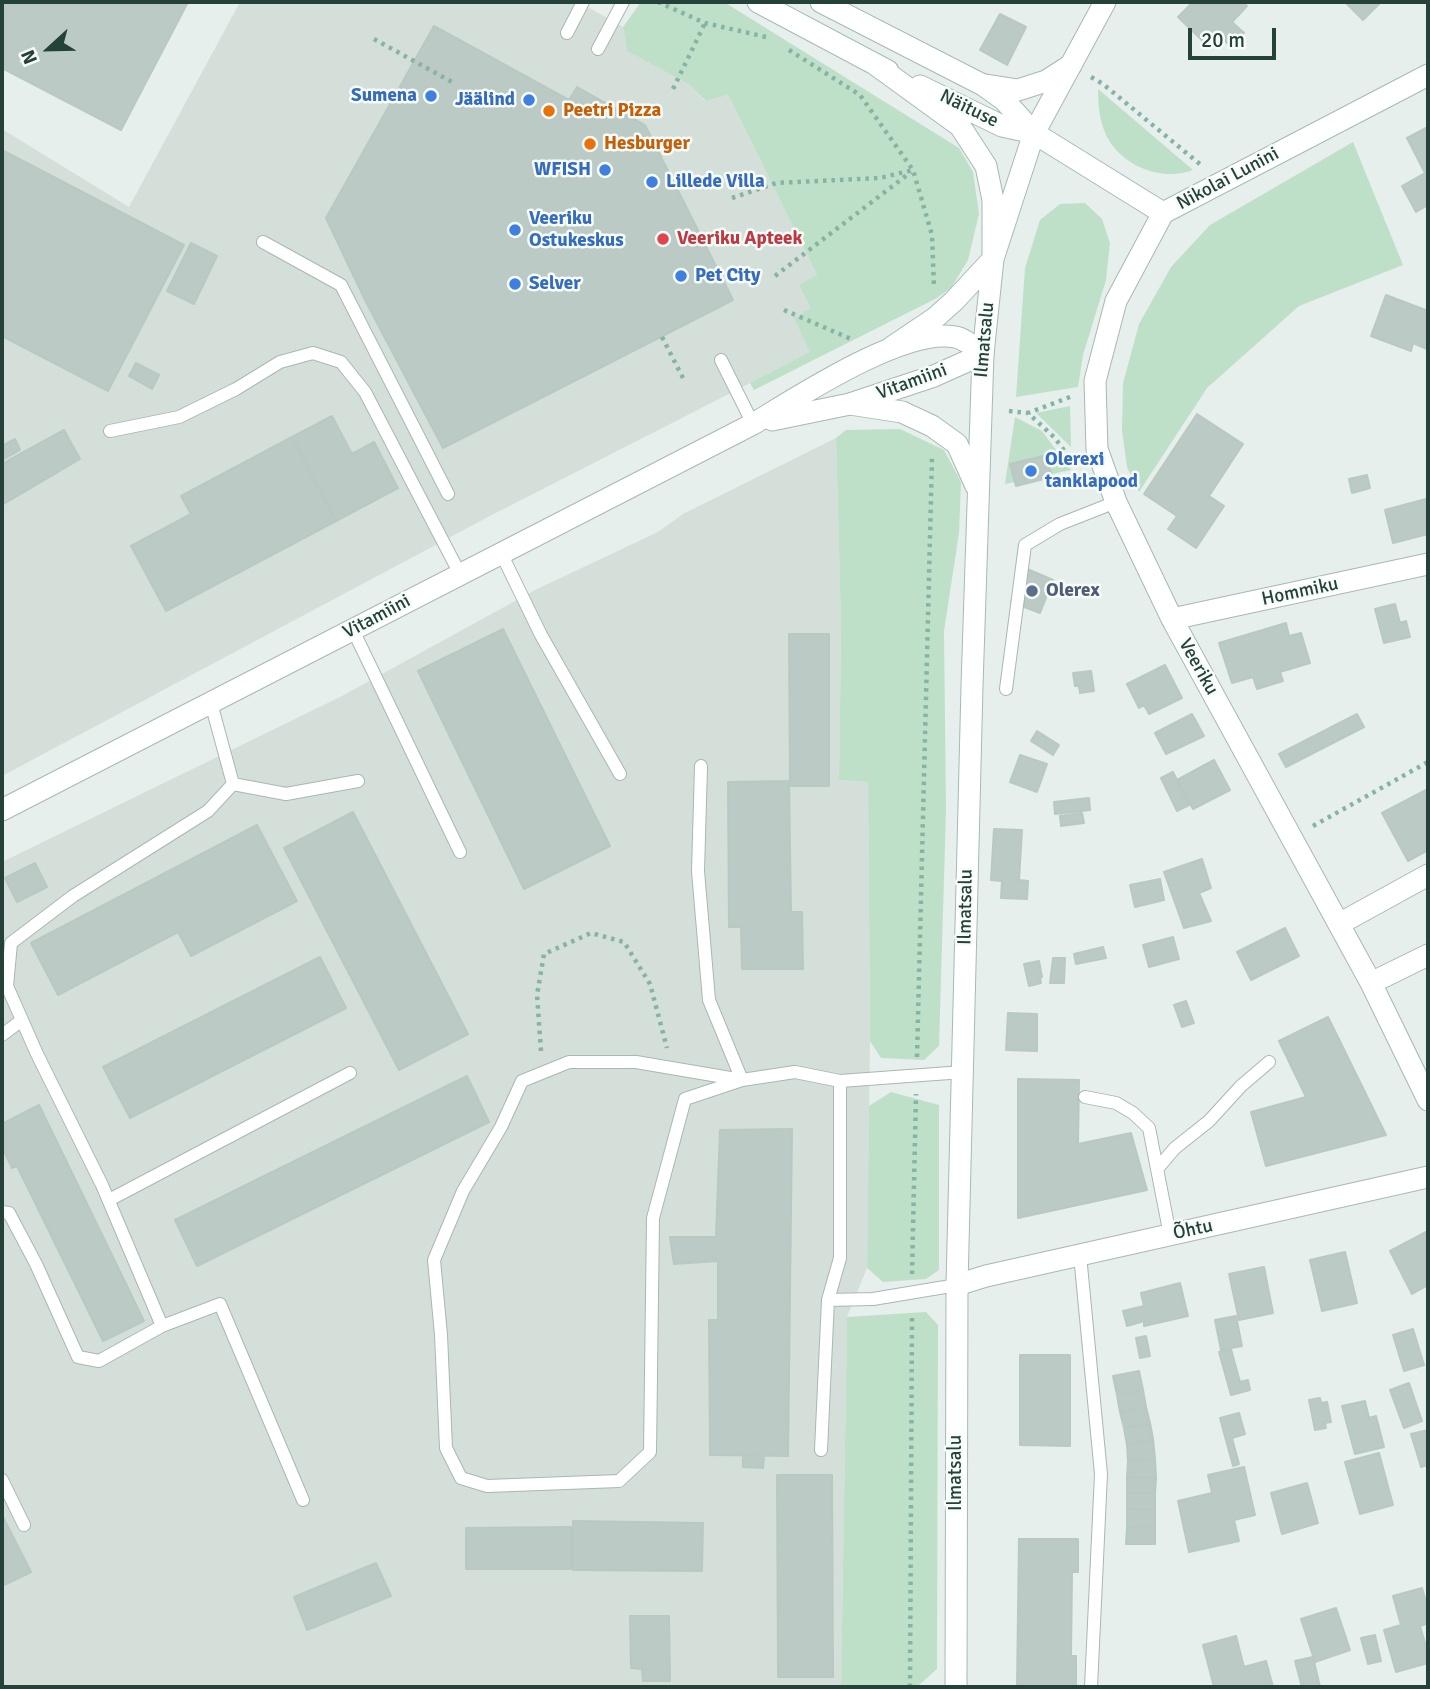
<!DOCTYPE html>
<html>
<head>
<meta charset="utf-8">
<style>
  body { margin:0 }
  #map { position:relative; width:1430px; height:1689px; overflow:hidden; background:#e6efeb; font-family:Signika,sans-serif }
  canvas { display:block }
  .frame { position:absolute; inset:0; border:4px solid #24423a; pointer-events:none }
  .north { position:absolute; left:14px; top:14px; width:70px; height:70px; -webkit-text-stroke:5px #f7fbf9; paint-order:stroke; rotate:248deg; font-size:19px; font-weight:700; line-height:28px; text-align:center; color:#24423a }
  .north::after { content:''; display:block; margin:auto; width:24px; height:32px; background:#24423a; clip-path:polygon(50% 0,100% 100%,50% 72%,0 100%) }
  .scale { position:absolute; left:1188px; top:28px; width:88px; height:32px; box-sizing:border-box; border:4px solid #24423a; border-top:0; padding-left:9px; font-size:21px; line-height:24px; white-space:nowrap; color:#24423a; -webkit-text-stroke:5px #f7fbf9; paint-order:stroke }
</style>
</head>
<body>
<div id="map">
<canvas width="1430" height="1689"></canvas>
<div class="frame"></div>
<div class="north">N</div>
<div class="scale">20 m</div>
</div>
<script>
const ctx = document.querySelector('canvas').getContext('2d');
ctx.lineJoin = 'round';
function fill(path, color) { ctx.fillStyle = color; ctx.fill(path, 'evenodd'); }
function stroke(path, color, width, dash) { ctx.strokeStyle = color; ctx.lineWidth = width; ctx.lineCap = dash ? 'butt' : 'round'; ctx.setLineDash(dash || []); ctx.stroke(path); }
function label(font, color, halo, rows, align = 'center') {
  ctx.font = font + ' Signika,sans-serif'; ctx.lineWidth = 5; ctx.setLineDash([]); ctx.textBaseline = 'middle'; ctx.strokeStyle = halo; ctx.fillStyle = color; for (const [text, x, y, turn = 0] of rows) {
    ctx.save(); ctx.translate(x, y); ctx.rotate((+turn || 0) * Math.PI / 180); ctx.textAlign = isNaN(turn) ? turn : align; if (halo) ctx.strokeText(text, 0, 0); ctx.fillText(text, 0, 0); ctx.restore();
  }
}
fill(new Path2D(`
  M240 2H579L623 27 627 51 688 84 705 101 728 95 817 275 811 309V352L488 517 2 776V129L129 207Z
  M836 438 841 626 839 780 868 782 870 1041 867 1268 847 1317 841 1687H2V862L342 696 535 590 658 532 683 514Z`), '#d4dfda');
fill(new Path2D(`
  M641 2H724L959 148 973 172 979 214 968 260 951 288 935 299 754 390 750 383 810 352 794 318 811 308 799 285 817 275 728 95 706 101 688 84 627 51 623 27Z
  M1098 89 1193 170C1165 181 1128 169 1110 142 1100 126 1098 108 1098 89Z
  M1353 142 1403 265 1299 306 1207 388 1139 492 1127 467 1122 431 1123 383 1139 324 1171 267 1210 225Z
  M1085 203 1102 219 1110 243 1106 280 1083 355 1078 387 1016 397 1025 268 1040 220 1060 204Z
  M1070 406 1071 447 1036 413Z
  M1015 417 1042 431 1071 470 1005 484Z
  M900 429 944 450 961 482 959 533 944 631 946 811 939 1046 924 1060 881 1058 870 1041 868 782 839 780 841 626 836 438 846 430Z
  M891 1092 939 1105V1270L926 1279 883 1282 867 1268 869 1106Z
  M926 1312 938 1325 937 1669 919 1685 841 1686 847 1317Z`), '#bfe0c8');
const building = new Path2D(`
  M2 2H188L121 130 2 68Z
  M1193 2H1242L1247 6 1232 22 1244 33 1231 47 1218 34 1207 45 1178 17Z
  M1345 2H1381L1363 20Z
  M1000 14 1026 27 1007 65 980 50Z
  M434 26 569 100 577 87 645 125 733 300 443 448 366 302 326 218Z
  M1428 127V205L1416 212 1402 186 1425 173 1407 138Z
  M2 150 184 245 108 391 2 336Z
  M191 243 217 256 194 304 167 291Z
  M1386 295 1428 311 1427 349 1413 343 1411 351 1371 336Z
  M136 363 159 375 152 389 129 376Z
  M1197 414 1243 444 1209 496 1224 506 1196 548 1168 529 1177 516 1144 494Z
  M332 416 352 454 374 442 398 488 336 521 292 437Z
  M64 430 80 459 2 505V464Z
  M292 437 336 521 166 611 131 546 191 514 181 496Z
  M15 439 20 450 2 460V446Z
  M1047 455 1052 477 1016 486 1010 464Z
  M1367 475 1370 488 1352 493 1349 479Z
  M1426 499 1428 534 1393 543 1385 510Z
  M1025 568 1053 580 1040 613 1011 602Z
  M1395 604 1400 623 1406 621 1410 637 1384 643 1375 609Z
  M1286 623 1289 636 1301 633 1310 663 1280 672 1283 681 1257 689 1253 677 1232 683 1219 643Z
  M503 629 610 846 524 889 418 671Z
  M789 634H829V786H790Z
  M1165 665 1182 698 1149 714 1144 705 1139 708 1127 684Z
  M1091 671 1094 691 1080 693 1079 686H1075L1073 673Z
  M1192 714 1204 736 1166 754 1155 733Z
  M1357 714 1364 727 1286 767 1279 754Z
  M1037 731 1059 745 1053 755 1031 741Z
  M1020 755 1047 764 1037 792 1010 782Z
  M1214 760 1230 790 1193 809 1177 780Z
  M1173 772 1189 805 1177 811 1161 778Z
  M789 781 791 912H802L803 969H742L741 927H729L728 782Z
  M1428 789V850L1408 861 1382 813Z
  M1089 798 1090 810 1055 814 1054 802Z
  M353 812 468 1034 399 1070 284 848Z
  M1082 813 1084 823 1061 826 1060 816Z
  M257 825 297 901 191 956 178 932 58 995 31 943Z
  M994 829 1022 830 1019 880 1028 881 1027 899 1001 898 1002 881 991 880Z
  M1202 859 1211 888 1199 893 1211 921 1184 928 1164 872Z
  M35 863 47 887 17 902 5 878Z
  M1160 879 1164 900 1135 907 1130 885Z
  M1285 928 1299 956 1251 980 1237 952Z
  M1173 937 1179 959 1149 967 1143 945Z
  M1103 947 1106 958 1076 964 1074 954Z
  M320 957 346 1008 130 1118 103 1067Z
  M1053 958H1065L1064 983H1050Z
  M1039 961 1042 977H1040L1041 983 1029 986 1024 964Z
  M1186 1001 1194 1023 1182 1027 1174 1005Z
  M1008 1013 1037 1014V1051L1006 1050Z
  M1328 1017 1386 1135 1266 1166 1251 1112 1306 1097 1279 1041Z
  M467 1076 489 1122 197 1266 175 1220Z
  M1018 1079 1079 1080 1078 1144 1131 1133 1147 1190 1018 1218Z
  M39 1105 144 1321 103 1341 17 1166 12 1168 2 1147V1124Z
  M792 1129 788 1456 710 1455 709 1320H718V1261L674 1264 670 1237H716L720 1130Z
  M1428 1231V1285L1412 1294 1390 1251Z
  M1345 1252 1357 1303 1322 1311 1310 1260Z
  M1264 1267 1273 1313 1239 1320 1229 1274Z
  M1180 1283 1188 1316 1144 1326V1321L1127 1326 1123 1311 1144 1306 1141 1293Z
  M1236 1316 1242 1346 1221 1350 1215 1320Z
  M1413 1329 1424 1365 1404 1371 1393 1335Z
  M1146 1336 1150 1356 1140 1358 1136 1338Z
  M1231 1349 1240 1382 1248 1380 1250 1390 1231 1395 1219 1352Z
  M1020 1355H1070V1446L1020 1445Z
  M1139 1371 1143 1390 1117 1395 1113 1376Z
  M1409 1383 1422 1421 1404 1428 1390 1390Z
  M1143 1390 1146 1407 1120 1412 1117 1395Z
  M1320 1398 1321 1403 1327 1402 1331 1422 1325 1423 1326 1428 1315 1430 1309 1400Z
  M1365 1401 1369 1418 1376 1416 1384 1447 1355 1454 1342 1406Z
  M1146 1407 1150 1423 1124 1428 1120 1412Z
  M1239 1413 1245 1434 1232 1438 1239 1464 1233 1466 1220 1418Z
  M1150 1423 1153 1439 1127 1445 1124 1428Z
  M1428 1430V1465L1421 1467 1411 1434Z
  M1153 1439 1155 1459 1128 1461 1127 1445Z
  M1379 1453 1393 1505 1360 1514 1345 1462Z
  M743 1455 764 1456 763 1468 743 1467Z
  M1155 1459 1156 1478 1127 1477 1128 1461Z
  M1244 1467 1255 1515 1234 1520 1239 1541 1189 1552 1178 1501 1212 1493 1208 1475Z
  M777 1475H832L833 1677H778Z
  M1127 1477 1156 1478 1155 1493H1127Z
  M1307 1483 1318 1523 1282 1534 1271 1493Z
  M1127 1493H1155V1510L1127 1509Z
  M1127 1509 1155 1510V1528L1127 1527Z
  M2 1515 31 1572 2 1586Z
  M573 1521 703 1523 702 1571 573 1570Z
  M571 1527V1569H466V1528Z
  M1127 1527 1155 1528V1544H1126Z
  M1019 1539H1078V1572H1072L1071 1656H1076V1687H1017Z
  M376 1563 391 1596 307 1630 294 1597Z
  M1422 1588 1428 1609V1623L1420 1626 1428 1653V1663L1396 1672 1384 1630 1401 1625 1393 1596Z
  M1336 1608 1350 1650 1315 1662 1301 1619Z
  M630 1616H669L670 1681H643L642 1669 631 1668Z
  M1375 1635 1381 1661 1368 1664 1361 1638Z
  M1236 1636 1244 1667 1266 1661 1273 1687H1214L1203 1645Z
  M1313 1657 1320 1687H1302L1295 1661Z`);
fill(building, '#bbcac4');
stroke(building, '#b8c9c2', 2);
const lane = new Path2D(`
  M567 33 583 2
  M598 49 623 2
  M263 242 341 285 448 494
  M721 360 753 424
  M110 431 179 417 236 389 280 362 313 353 341 362 365 392 460 574
  M501 553 541 635 620 774
  M353 630 460 852
  M1006 689 1025 545 1060 524 1116 502
  M701 766 698 871 709 1000 742 1080
  M233 784 286 794 358 781
  M2 1035 22 1020
  M742 1080 636 1062H569L522 1081 501 1127 463 1191 434 1260 441 1335 446 1448 461 1478 487 1486 619 1481 650 1452 653 1218 685 1099 742 1080 795 1072 840 1081
  M1085 1097 1116 1103 1133 1113 1149 1128 1170 1235
  M1157 1169 1175 1148 1209 1121 1241 1086 1269 1062
  M109 1200 350 1073
  M2 1212 9 1213 36 1264 78 1357 99 1361 162 1326 102 1185 37 1054 7 986 11 943 73 896 208 811 233 784 211 703
  M1080 1255 1101 1474 1091 1687
  M828 1300 873 1299 957 1285
  M162 1326 220 1304 303 1500
  M821 1450 828 1300 840 1258V1081L963 1072
  M2 1480 24 1525`);
const street = new Path2D(`
  M1034 133 1105 2
  M1163 213 1116 301 1095 381 1097 449 1116 502 1172 619 1371 983 1428 1100
  M772 420 850 404 934 376 983 354
  M1172 619 1428 564
  M2 810 753 424C798 397 904 327 955 337 964 338 975 348 983 354
  M1339 924 1428 875
  M1371 983 1428 955
  M957 1285 986 1276 1428 1177`);
const secondary = new Path2D(`
  M758 2 888 71
  M821 2 983 85 1004 100 1034 133 1163 213 1428 75
  M876 65 960 126 986 166 993 200V259L954 301 935 318 892 347
  M986 85 1018 90 1046 81 1071 65
  M920 86 1002 126 1034 133
  M850 404 902 412 932 426 957 444 976 486
  M956 1687 957 1285 972 686 983 354 993 259 1034 133`);
stroke(lane, '#a8b8b2', 14);
stroke(street, '#a8b8b2', 23);
stroke(secondary, '#a4bbb3', 23);
stroke(new Path2D(`
  M658 2 705 23 766 37
  M374 39 452 82
  M789 50 860 95 913 170 932 235 934 287
  M1091 77 1103 84 1201 165
  M673 89 705 23
  M732 198 776 183 880 178 913 170
  M775 276 911 172
  M784 310 851 339
  M662 337 683 378
  M1070 397 1028 413 1055 438 1074 464
  M1009 411 1028 413
  M1313 826 1428 762
  M541 1051 537 995 544 954 591 933 624 942 650 984 667 1048
  M917 1057 932 457
  M912 1274 916 1094
  M910 1687 912 1314`), '#86b3a5', 4.5, [3.5, 5]);
stroke(lane, '#fff', 12);
stroke(street, '#fff', 21);
stroke(secondary, '#fff', 21);
for (const [x, y, r, color] of [
  [431,96,7,"#3f7fe0"],
  [529,100,7,"#3f7fe0"],
  [549,111,7,"#e8710a"],
  [590,144,7,"#e8710a"],
  [605,170,7,"#3f7fe0"],
  [652,182,7,"#3f7fe0"],
  [515,230,7,"#3f7fe0"],
  [663,239,7,"#e0444e"],
  [681,276,7,"#3f7fe0"],
  [515,284,7,"#3f7fe0"],
  [1031,471,7,"#3f7fe0"],
  [1032,591,7,"#5c6f8a"]
]) { const dot = new Path2D(); dot.arc(x, y, r, 0, 2 * Math.PI); ctx.fillStyle = color; ctx.fill(dot); stroke(dot, '#f7fbf9', 2.5); }
label('bold 19px', '#366cbe', '#f7fbf9', [
  ["Sumena",417,96,"right"],
  ["Jäälind",515,100,"right"],
  ["WFISH",591,170,"right"],
  ["Lillede Villa",666,182],
  ["Veeriku",529,219],
  ["Ostukeskus",529,241],
  ["Pet City",695,276],
  ["Selver",529,284],
  ["Olerexi",1045,460],
  ["tanklapood",1045,482]
], 'left');
label('19px', '#24423a', '#f7fbf9', [
  ["Näituse",969,109,26],
  ["Nikolai Lunini",1228,179,-28],
  ["Ilmatsalu",985,340,-85],
  ["Vitamiini",912,382,-20],
  ["Hommiku",1300,592,-12],
  ["Vitamiini",377,617,-28],
  ["Veeriku",1198,667,61],
  ["Ilmatsalu",966,907,-89],
  ["Õhtu",1193,1230,-12],
  ["Ilmatsalu",956,1473,-90]
]);
label('bold 19px', '#c56008', '#f7fbf9', [
  ["Peetri Pizza",563,111],
  ["Hesburger",604,144]
], 'left');
label('bold 19px', '#be3a42', '#f7fbf9', [
  ["Veeriku Apteek",677,239]
], 'left');
label('bold 19px', '#4e5e75', '#f7fbf9', [
  ["Olerex",1046,591]
], 'left');
</script>
</body>
</html>
